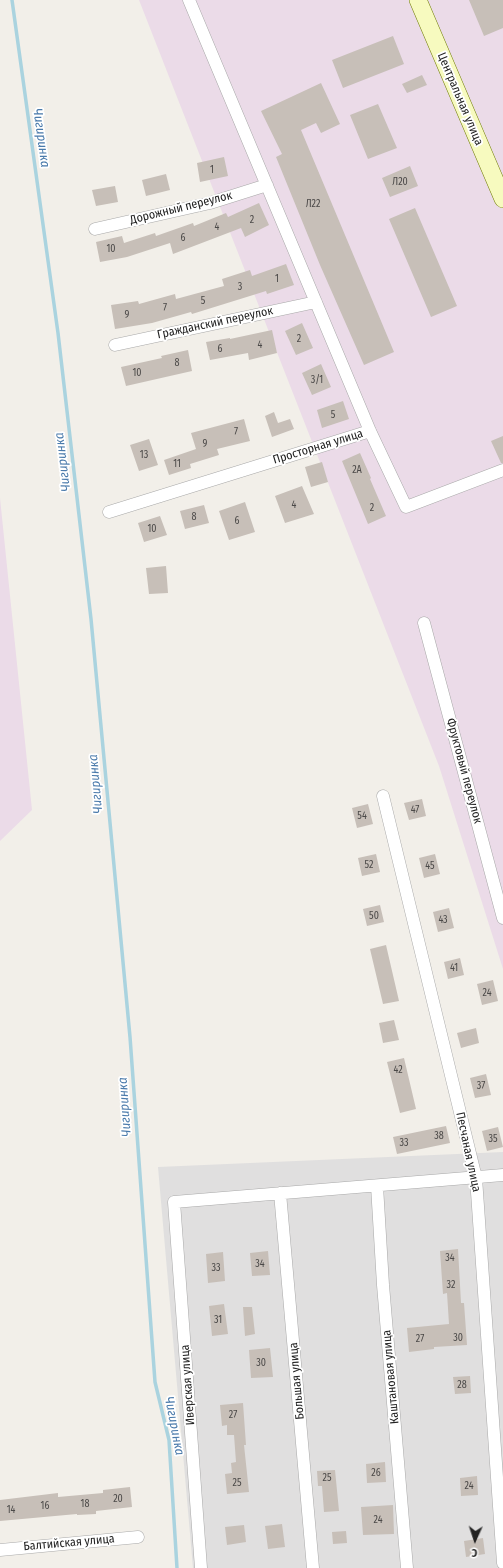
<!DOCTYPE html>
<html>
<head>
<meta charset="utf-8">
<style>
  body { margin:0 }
  #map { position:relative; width:503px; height:1568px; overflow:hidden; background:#f2efe9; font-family:"Fira Sans Condensed",sans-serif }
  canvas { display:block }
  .north { position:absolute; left:455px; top:1520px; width:40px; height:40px; -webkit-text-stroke:3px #fff; paint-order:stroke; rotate:183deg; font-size:11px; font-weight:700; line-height:16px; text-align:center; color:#222 }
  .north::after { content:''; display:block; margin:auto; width:14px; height:18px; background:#222; clip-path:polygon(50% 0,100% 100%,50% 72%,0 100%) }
</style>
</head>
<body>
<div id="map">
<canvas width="503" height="1568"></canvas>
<div class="north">С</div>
</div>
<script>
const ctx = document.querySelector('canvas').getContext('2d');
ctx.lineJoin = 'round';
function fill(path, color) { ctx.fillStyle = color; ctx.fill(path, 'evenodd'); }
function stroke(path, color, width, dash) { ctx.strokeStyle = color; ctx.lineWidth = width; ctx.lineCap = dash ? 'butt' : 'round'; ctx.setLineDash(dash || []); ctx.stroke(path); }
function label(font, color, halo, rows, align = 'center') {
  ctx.font = font + ' "Fira Sans Condensed",sans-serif'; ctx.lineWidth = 3.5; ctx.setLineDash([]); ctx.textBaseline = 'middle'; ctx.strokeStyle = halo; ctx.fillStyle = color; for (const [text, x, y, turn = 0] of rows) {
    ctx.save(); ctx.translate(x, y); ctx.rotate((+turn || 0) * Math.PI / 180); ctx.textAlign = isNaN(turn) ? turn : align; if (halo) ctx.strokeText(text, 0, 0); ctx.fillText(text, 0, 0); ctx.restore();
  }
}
fill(new Path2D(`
  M503 1152V1568H193L158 1167Z`), '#e0dfdf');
fill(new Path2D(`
  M139 0H503V969L439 766Z
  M0 498 32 810 0 841Z`), '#ebdbe8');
stroke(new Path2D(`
  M12 0 58 333 91 619 130 1037 155 1382 169 1440 177 1568`), '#aad3df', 3.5);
fill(new Path2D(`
  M469 0H503V28L484 36Z
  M393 36 404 64 343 88 332 60Z
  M422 75 427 85 407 93 402 84Z
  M321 83 340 124 321 133 316 123 301 130 394 352 364 365 320 265 276 157 282 154 261 111Z
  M378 104 397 148 368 159 350 115Z
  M224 157 228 176 200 182 197 163Z
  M410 166 418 186 390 197 382 178Z
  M166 174 170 190 146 196 142 180Z
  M115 186 118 202 96 206 92 190Z
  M259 203 269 225 245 237 241 228 173 254 170 243 127 257 100 262 96 242 122 236 124 243 155 233 156 236 193 223 194 226 226 213 228 217Z
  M415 208 457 306 431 317 389 219Z
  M286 264 294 285 267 294 266 291 192 314 191 312 152 323 115 329 111 305 138 301 139 304 175 294 176 299 224 286 222 279 250 270 252 276Z
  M302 323 313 348 296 355 285 331Z
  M272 330 277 353 249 360 248 353 210 360 206 342 230 338V339Z
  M188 350 192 371 126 386 121 367 162 358 161 356Z
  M321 364 331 387 312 395 302 373Z
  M343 401 349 419 322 428 317 410Z
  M274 412 278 423 290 419 294 429 272 437 265 416Z
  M244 419 250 441 217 449 219 455 190 464 191 468 169 475 164 460 196 449 191 433Z
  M503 436V463H501L491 441Z
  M149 439 158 465 139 471 130 445Z
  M360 453 371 478 370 479 386 516 368 524 342 461Z
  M322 462 328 482 311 487 305 467Z
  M302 486 314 514 285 523 275 496Z
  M245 502 255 532 229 540 219 511Z
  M204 505 209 523 185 529 180 511Z
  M160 516 167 535 144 542 138 523Z
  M166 566 168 593 149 594 146 568Z
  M422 799 426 816 409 820 404 803Z
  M368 804 373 824 357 828 352 808Z
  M376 854 380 872 362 876 358 858Z
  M435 854 440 874 424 878 419 858Z
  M380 905 384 922 367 926 363 909Z
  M449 908 454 928 438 932 433 912Z
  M386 945 399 1001 383 1004 370 949Z
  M460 958 464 975 448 979 444 962Z
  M493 980 498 1001 482 1005 477 984Z
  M394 1020 399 1040 383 1043 379 1023Z
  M476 1028 479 1043 461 1048 457 1033Z
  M404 1058 416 1109 400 1113 387 1062Z
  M486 1074 491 1095 475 1098 470 1078Z
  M446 1126 450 1143 397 1154 393 1137Z
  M498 1127 503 1147 487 1151 482 1131Z
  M458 1249 461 1303H464L467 1345 434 1347V1349L409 1352 407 1328 449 1324 447 1293 443 1294 440 1251Z
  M268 1251 270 1275 252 1276 250 1253Z
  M223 1252 225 1281 208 1283 206 1254Z
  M224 1304 228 1334 212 1336 209 1306Z
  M243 1307H252L255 1334 245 1336Z
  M270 1348 273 1377 251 1378 249 1350Z
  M470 1376 471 1393 455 1394 453 1377Z
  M243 1403 246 1445H244L249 1492 227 1494 225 1474 232 1473 231 1463 236 1462 234 1435H227V1425L222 1426 220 1405Z
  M385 1462 386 1482 367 1483 366 1464Z
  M335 1470 339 1511 324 1512 322 1486H318L317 1471Z
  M477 1476 478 1495 461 1496 460 1478Z
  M130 1487 132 1507 96 1511V1514L77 1515V1514L0 1521V1500L58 1493V1497L103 1493V1490Z
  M393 1505 394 1534 363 1535 361 1507Z
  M282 1524 285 1547 268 1549 265 1526Z
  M244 1525 246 1542 227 1545 225 1527Z
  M346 1531 347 1543 333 1544 332 1532Z
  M483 1538 485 1554 466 1557 464 1541Z`), '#c7bfb8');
const street = new Path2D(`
  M189 0 370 431 406 507 503 470
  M95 229 210 203 267 185
  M115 345 316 302
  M109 512 370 431
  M424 623 503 918
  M383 796 476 1178 503 1563
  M377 1186 383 1285 407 1568
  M280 1193 313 1568
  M0 1550 138 1537
  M201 1568 174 1202 503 1175`);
const secondary = new Path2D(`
  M418 0 503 199`);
stroke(street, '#a9a9a9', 13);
stroke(secondary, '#707d05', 18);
stroke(street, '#fff', 12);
stroke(secondary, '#f7fabf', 17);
label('10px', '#4b4948', null, [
  ["1",212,170],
  ["Л20",400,182],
  ["Л22",313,204],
  ["2",252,220],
  ["4",217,227],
  ["6",183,238],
  ["10",111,249],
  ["1",277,279],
  ["3",240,287],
  ["5",203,301],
  ["7",165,308],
  ["9",127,315],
  ["2",299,339],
  ["4",260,345],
  ["6",220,349],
  ["8",177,363],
  ["10",137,373],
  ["3/1",317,380],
  ["5",333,415],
  ["7",236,432],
  ["9",205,444],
  ["13",144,455],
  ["11",177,464],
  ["2А",357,470],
  ["4",294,505],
  ["2",372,508],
  ["8",194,517],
  ["6",237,521],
  ["10",152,529],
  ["47",415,810],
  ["54",362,816],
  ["52",369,865],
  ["45",430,866],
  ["50",374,916],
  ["43",443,920],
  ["41",454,968],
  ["24",487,993],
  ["42",398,1070],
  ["37",481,1086],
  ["38",439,1136],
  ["35",493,1139],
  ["33",404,1143],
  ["34",450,1258],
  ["34",260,1264],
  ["33",216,1268],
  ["32",451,1285],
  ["31",218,1320],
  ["30",458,1338],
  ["27",420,1339],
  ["30",261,1363],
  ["28",462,1385],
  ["27",233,1415],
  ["26",376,1473],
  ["25",327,1478],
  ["25",237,1483],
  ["24",469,1486],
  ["20",118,1499],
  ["18",85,1504],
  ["16",45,1506],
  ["14",11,1510],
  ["24",378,1520]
]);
label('12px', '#222', '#fff', [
  ["Центральная улица",460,99,67],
  ["Дорожный переулок",181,208,-14],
  ["Гражданский переулок",215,323,-12],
  ["Просторная улица",318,447,-17],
  ["Фруктовый переулок",464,771,75],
  ["Песчаная улица",468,1152,78],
  ["Каштановая улица",391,1377,-95],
  ["Большая улица",297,1381,-95],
  ["Иверская улица",188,1385,-94],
  ["Балтийская улица",69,1543,-5]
]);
label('italic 13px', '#4a7aab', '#fff', [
  ["Чигиринка",41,138,82],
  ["Чигиринка",63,462,-97],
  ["Чигиринка",96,784,-95],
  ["Чигиринка",125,1107,-94],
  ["Чигиринка",174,1426,79]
]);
</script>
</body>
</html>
